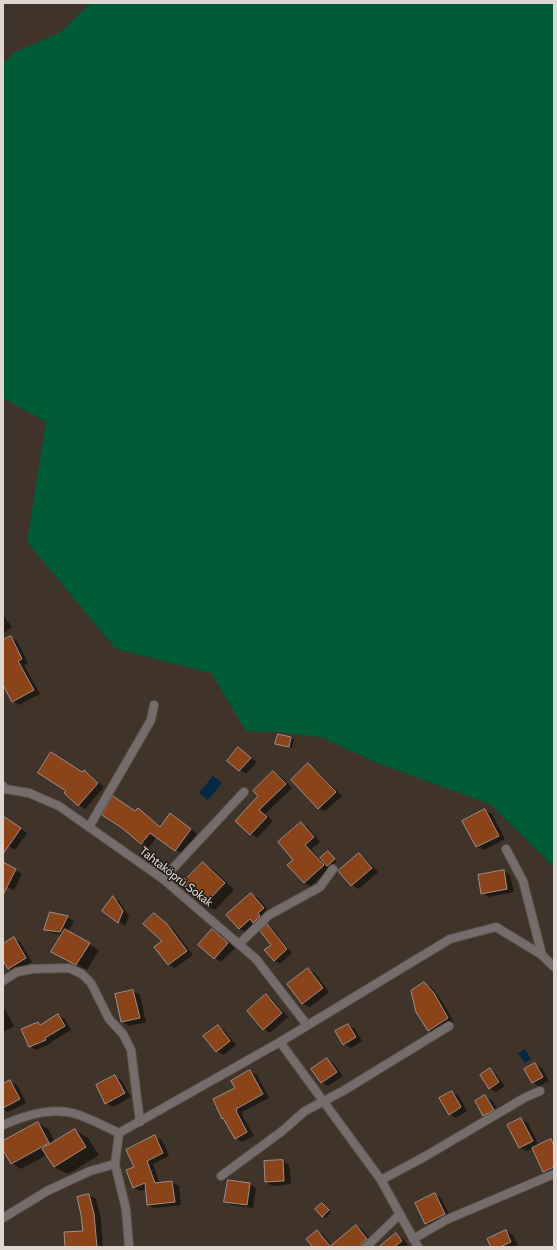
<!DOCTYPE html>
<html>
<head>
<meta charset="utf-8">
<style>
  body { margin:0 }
  #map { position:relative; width:557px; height:1250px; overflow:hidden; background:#3f332a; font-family:Cabin,sans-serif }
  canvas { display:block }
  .frame { position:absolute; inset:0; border:4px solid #dfd7d1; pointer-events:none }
</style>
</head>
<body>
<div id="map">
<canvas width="557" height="1250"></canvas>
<div class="frame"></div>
</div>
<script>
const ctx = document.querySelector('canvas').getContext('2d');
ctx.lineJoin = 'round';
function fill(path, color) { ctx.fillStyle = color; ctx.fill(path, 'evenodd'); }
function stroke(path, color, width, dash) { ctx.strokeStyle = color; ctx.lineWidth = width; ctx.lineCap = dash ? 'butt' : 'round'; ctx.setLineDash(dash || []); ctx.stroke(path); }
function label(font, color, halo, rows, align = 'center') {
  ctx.font = font + ' Cabin,sans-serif'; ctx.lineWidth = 3; ctx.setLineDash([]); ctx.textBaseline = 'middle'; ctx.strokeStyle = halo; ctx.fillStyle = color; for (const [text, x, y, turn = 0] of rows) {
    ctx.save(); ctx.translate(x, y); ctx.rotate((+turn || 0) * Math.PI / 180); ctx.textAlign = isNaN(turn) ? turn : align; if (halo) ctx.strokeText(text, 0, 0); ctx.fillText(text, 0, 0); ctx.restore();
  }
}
fill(new Path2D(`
  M90 3 554 4V870L553 866 490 804 377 763 321 737 277 732 246 731 211 673 116 649 27 542 46 422 3 398V64L15 52 61 32Z`), '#005b37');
fill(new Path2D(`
  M213 776 222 783 208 800 199 793Z
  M525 1049 531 1059 525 1063 518 1053Z`), '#002944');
fill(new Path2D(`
  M3 615 12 627 3 634Z
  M11 637 17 641 28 663 24 665 40 694 19 705 13 701 3 683V641Z
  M291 738 294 739 292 748 277 743Z
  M238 749 257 762 246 774 228 761Z
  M308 764 314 768 342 796 325 811 319 808Z
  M84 771 91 775 104 787 85 809 79 805 83 773Z
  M273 772 280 776 292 788 265 814 273 821 257 838 251 834 259 796Z
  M485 810 492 814 505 839 484 850 477 847 464 821Z
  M136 812 144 814 161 827 177 818 197 834 183 854 157 837 149 847 123 828Z
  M3 817 27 833 15 850 3 842Z
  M301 823 308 827 320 842 311 849 320 859 328 852 337 861 330 867 327 865 330 869 311 886 304 883 294 860Z
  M359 854 365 858 378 872 359 889 352 885 340 871Z
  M3 863 22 874 14 890 3 885Z
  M203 863 213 869 234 890 215 910 205 904Z
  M504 871 510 875 514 892 489 897 482 893Z
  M251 894 258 898 270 912 246 932 239 929Z
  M113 898 119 901 129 916 125 926 103 911Z
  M154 914 160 918 173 929 193 955 175 968 168 965 164 941Z
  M67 917 74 921 68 932 99 950 87 970 52 952 63 935 52 933 46 930Z
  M268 925 273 929 292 953 280 964 274 960 272 945Z
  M213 930 219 934 235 948 221 962 215 958 199 945Z
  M14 939 20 942 32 962 16 972 9 968 3 958V945Z
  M308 969 315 973 329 992 310 1007 303 1004 289 984Z
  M424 983 431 987 440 998 454 1022 435 1034 428 1030Z
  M133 991 140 995 146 1022 129 1026 122 1022Z
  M266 995 272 999 288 1017 270 1033 263 1029Z
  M3 1006 14 1026 3 1032Z
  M58 1015 65 1019 71 1030 51 1042 52 1043 36 1050 30 1046 38 1023 42 1025Z
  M348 1025 355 1029 362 1041 351 1048 344 1044Z
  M218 1026 224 1030 236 1045 223 1055 217 1051Z
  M327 1059 333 1063 343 1076 328 1086 322 1083 312 1069Z
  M535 1064 542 1068 549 1081 539 1086 532 1082Z
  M490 1070 496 1074 505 1086 496 1092 489 1088Z
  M250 1071 257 1075 269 1098 242 1112 243 1115H242L254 1136 242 1142 236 1138 226 1120 222 1118 236 1089Z
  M115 1076 121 1080 131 1097 113 1107 106 1103Z
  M10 1081 17 1085 26 1103 8 1112 3 1109V1086Z
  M452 1092 459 1096 467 1111 456 1118 449 1114Z
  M485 1097 492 1100 500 1114 491 1119 484 1115Z
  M521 1119 528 1123 539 1146 551 1140 554 1142V1174L551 1175 544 1171 534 1148 527 1151 520 1148 509 1126Z
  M38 1123 48 1129 55 1142 75 1130 88 1138 99 1155 68 1174 54 1167 47 1155 21 1169 11 1163 3 1148V1142Z
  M155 1137 162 1140 169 1156 153 1164 160 1184 172 1182 179 1186 181 1205 154 1208 148 1204 146 1189 140 1191 134 1188Z
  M283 1161 289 1165 291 1184 273 1186 266 1182Z
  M249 1184 256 1188 253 1208 232 1205 225 1201Z
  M435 1194 441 1198 451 1218 433 1227 426 1223Z
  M89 1195 96 1199 101 1219 103 1247H66L84 1232Z
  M322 1204 331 1212 326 1218 323 1216Z
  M356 1226 363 1230 373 1243 369 1247H355Z
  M317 1231 324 1235 333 1247H314Z
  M506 1231 513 1235 518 1245 514 1247H492Z
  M396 1235 402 1238 408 1245 405 1247H381Z`), '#0007');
const building = new Path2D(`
  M11 636 22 659 18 661 34 690 12 702 3 685V640Z
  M278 734 291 737 289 747 275 744Z
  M238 747 251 758 239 771 227 761Z
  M51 752 82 772 84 770 98 783 78 806 64 793 66 791 38 773Z
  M308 763 336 792 318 809 291 780Z
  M273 771 286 784 259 810 267 817 250 835 235 821 258 796 253 791Z
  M113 796 135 811 138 808 160 827 170 813 191 829 175 851 150 833 141 844 122 828 102 815Z
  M485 809 499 836 476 847 462 821Z
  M3 816 21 828 3 854Z
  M301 822 314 837 305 845 324 865 304 883 287 865 293 860 278 842Z
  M328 851 335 859 327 866 320 858Z
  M359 853 372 868 351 886 338 871Z
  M3 862 16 869 3 895Z
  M203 862 225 883 204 905 182 883Z
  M504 870 507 889 481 894 478 875Z
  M251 893 264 908 258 913 260 916 253 923 250 919 239 929 226 915Z
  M113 896 123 911 118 923 102 911Z
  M50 912 68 916 60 932 44 930Z
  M154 913 167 924 187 951 168 965 154 947 162 941 143 924Z
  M267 924 287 949 274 961 264 950 271 945 260 931Z
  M65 929 90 943 76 965 51 952Z
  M212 929 228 943 214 959 198 945Z
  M14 937 26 958 8 969 3 960V944Z
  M308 968 323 988 302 1004 287 984Z
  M424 982 434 993 448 1018 428 1031 416 1012 411 991Z
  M133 990 140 1018 121 1022 115 994Z
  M266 994 282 1013 263 1030 247 1011Z
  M58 1014 65 1026 45 1038 46 1040 29 1047 21 1029 38 1022 40 1025Z
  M348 1024 356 1037 343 1045 335 1031Z
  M218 1025 230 1041 216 1052 203 1036Z
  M327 1058 337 1072 321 1083 311 1069Z
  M535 1063 543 1077 532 1083 524 1069Z
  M490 1068 499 1082 489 1089 480 1075Z
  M250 1070 263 1094 236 1109 237 1111H236L247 1132 235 1139 223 1118 222 1119 213 1099 235 1088 231 1081Z
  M115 1075 125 1093 105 1104 96 1085Z
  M10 1080 20 1099 3 1108V1084Z
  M452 1091 461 1107 449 1115 439 1098Z
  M485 1095 494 1110 483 1116 475 1101Z
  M521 1118 533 1141 519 1148 507 1125Z
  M38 1122 49 1143 11 1164 3 1150V1141Z
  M75 1129 86 1147 54 1167 42 1149Z
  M155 1135 163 1153 147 1161 155 1183 172 1181 175 1202 147 1205 145 1183 133 1188 126 1170 134 1167 126 1150Z
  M551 1139 554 1146V1167L543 1172 532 1148Z
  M283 1160 284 1181 265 1182 264 1161Z
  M228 1180 250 1183 247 1205 224 1202Z
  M435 1193 445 1214 425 1224 415 1203Z
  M89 1194 94 1214 97 1247H65L64 1232 83 1231 81 1215 77 1197Z
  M322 1203 329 1210 322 1217 315 1209Z
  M356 1225 367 1239 362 1243 361 1247H313L306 1239 317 1230 330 1246Z
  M506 1230 511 1242 500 1247H491L487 1239Z
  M396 1233 402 1241 394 1247H379Z`);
fill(building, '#8b431a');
stroke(building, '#a08f87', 1);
const minor = new Path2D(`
  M3 786 5 789 29 793 59 806 163 879 256 959 307 1025
  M89 827 151 720 154 705
  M506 849 523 881 542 955
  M163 879 244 792
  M239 944 269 915 320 887 333 869
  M3 981 17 972 32 969 69 968 82 974 91 983 109 1019 123 1034 131 1050 140 1122
  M280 1042 381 1180 418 1247
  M3 1125C26 1115 53 1106 79 1115 93 1120 106 1127 119 1133
  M221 1176 281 1132 305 1111 343 1091 449 1026
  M381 1180 424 1157 526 1097 540 1091
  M3 1218 47 1191 90 1171 115 1164
  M413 1239 448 1219 554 1174
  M366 1247 400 1214`);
const tertiary = new Path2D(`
  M129 1247 126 1209 115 1164 119 1133 280 1042 450 939 496 927 542 955 554 967`);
stroke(minor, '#5c5148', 10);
stroke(tertiary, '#5c5148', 10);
stroke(minor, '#756c6c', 8);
stroke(tertiary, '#756c6c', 8);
label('12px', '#dfd7d1', '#221c18', [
  ["Tahtaköprü Sokak",176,877,38]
]);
</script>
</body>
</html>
